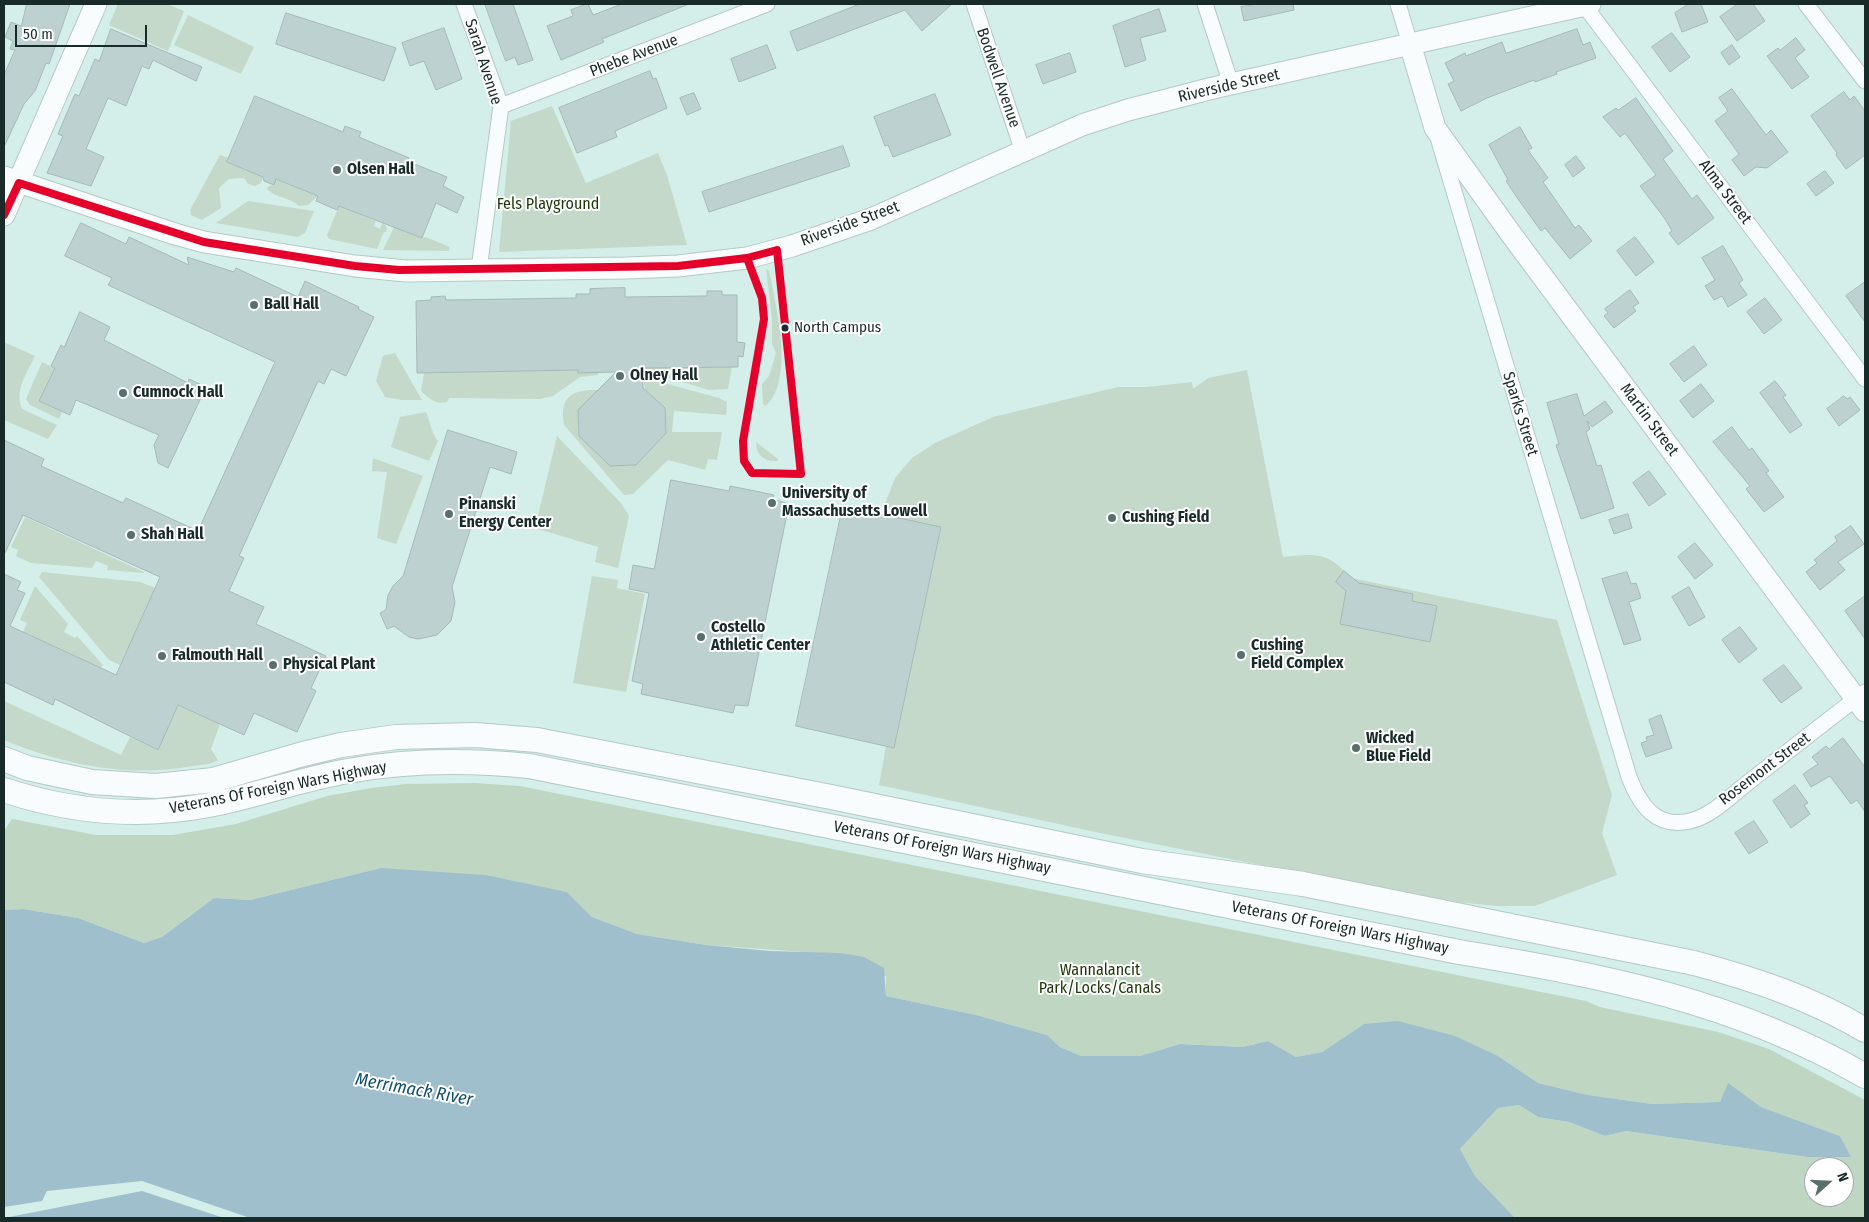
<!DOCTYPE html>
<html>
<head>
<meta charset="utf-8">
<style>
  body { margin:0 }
  #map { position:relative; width:1869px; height:1222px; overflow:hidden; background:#d4eee9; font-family:"Fira Sans Condensed",sans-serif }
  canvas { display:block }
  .frame { position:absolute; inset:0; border:5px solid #192b28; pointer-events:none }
  .north { position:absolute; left:1804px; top:1157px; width:50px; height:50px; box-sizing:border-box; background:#fff; border:1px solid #a3aaa9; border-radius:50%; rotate:70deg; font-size:14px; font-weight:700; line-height:20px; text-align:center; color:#192b28 }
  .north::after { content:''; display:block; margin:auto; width:18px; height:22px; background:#5a6f6c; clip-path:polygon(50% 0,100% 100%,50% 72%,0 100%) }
  .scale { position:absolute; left:15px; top:25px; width:132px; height:22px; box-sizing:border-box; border:2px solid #192b28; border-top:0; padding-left:6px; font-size:15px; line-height:18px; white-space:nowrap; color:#192b28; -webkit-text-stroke:4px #fff; paint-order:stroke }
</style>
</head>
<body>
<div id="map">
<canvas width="1869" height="1222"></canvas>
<div class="frame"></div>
<div class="north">N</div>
<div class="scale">50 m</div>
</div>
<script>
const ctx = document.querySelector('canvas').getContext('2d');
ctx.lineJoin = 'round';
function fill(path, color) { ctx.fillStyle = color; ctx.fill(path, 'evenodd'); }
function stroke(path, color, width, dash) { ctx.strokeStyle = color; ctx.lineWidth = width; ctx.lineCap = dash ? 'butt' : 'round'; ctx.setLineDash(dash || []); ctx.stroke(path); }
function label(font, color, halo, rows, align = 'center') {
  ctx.font = font + ' "Fira Sans Condensed",sans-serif'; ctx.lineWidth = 4; ctx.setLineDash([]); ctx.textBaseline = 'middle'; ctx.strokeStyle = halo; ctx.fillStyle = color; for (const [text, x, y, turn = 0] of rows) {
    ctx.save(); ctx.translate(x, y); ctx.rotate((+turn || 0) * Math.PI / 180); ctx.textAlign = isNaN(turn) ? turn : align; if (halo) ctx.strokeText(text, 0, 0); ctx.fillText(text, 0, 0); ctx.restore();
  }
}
fill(new Path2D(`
  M118 4H167L184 11 168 51 109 25Z
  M188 15 254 47 241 74 174 45Z
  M552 106 586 183 658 153 667 175 687 245 499 252 511 121Z
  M220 155 229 158 228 162 263 177 261 183 255 186 248 184 244 178 229 179 219 188 221 208 202 220 191 215 190 210Z
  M276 179 318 196 308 205 299 206C289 197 276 198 267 189L269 186 274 185Z
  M248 201 314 211 305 233 298 237 216 223Z
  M339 206 376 221 374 226 380 229 383 222 387 228 386 232H384L377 249 329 239 327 235Z
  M394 227 422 238 426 237 450 247 449 251 383 250Z
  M766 269 769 271 771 279C777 313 794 379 766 406L763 404 762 384 769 376 776 353 772 344V318Z
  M4 342 35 356C27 373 14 391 22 409L57 425 48 439 4 420Z
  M395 353 422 400H402L385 397 376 381 383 356Z
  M42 362 55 368 39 401 62 412 59 419 30 405 26 399Z
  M732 367 728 389 709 390 659 375 668 384 719 398 727 402 726 415 674 411 672 432H722L717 460 708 459 705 470 668 460 633 494 624 495 564 425C559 397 572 389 598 390L579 410V436L610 466 636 465 666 433 665 408 645 390 642 368Z
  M598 369V375L580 377 553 396 540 399 449 398 447 402C435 405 429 398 421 391L424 373 578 370V373Z
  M1247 370 1283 557C1316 554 1327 551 1351 578L1557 620 1612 795 1602 833 1617 875 1535 906H1496L1436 900 1100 833 879 785 886 746 894 748 941 528 881 514 895 478 912 458 935 443 993 417 1118 387H1147L1192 382 1193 389 1208 378Z
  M426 412C430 422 432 434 438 441L429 461 391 447 400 417Z
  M557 436 621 503 629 516 618 568 595 562 598 547 535 528Z
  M756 442 778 459V461C765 462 756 456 756 442Z
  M373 458 423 476 396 544 377 538 387 472 372 471Z
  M25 517 144 572V573L107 570 108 566 96 561 92 568 31 563 16 556 18 550 11 547Z
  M42 572 140 582 156 588 120 665 109 660 39 577Z
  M592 576 618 580 617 588 645 594 626 692 573 683Z
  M35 586 68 624 64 632 75 638 77 636 103 665 101 668 23 632 27 623 20 620Z
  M4 701 121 755 130 737 157 750 178 705 220 724 211 749 218 760C213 764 201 765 193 766 128 778 64 765 4 740Z`), '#c5d9cb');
fill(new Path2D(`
  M475 783 520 786 1586 1001 1600 1007 1718 1032 1769 1049 1865 1100V1218H1515L1475 1176 1460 1149 1498 1108 1519 1105 1538 1117 1569 1122 1605 1136 1626 1131 1807 1157H1850L1840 1136 1761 1107 1728 1084 1720 1102 1652 1104 1588 1095 1538 1083 1498 1056 1364 1024 1322 1052 1296 1057 1268 1041 1242 1047 1180 1044 1140 1056H1081L1060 1047 1047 1035 976 1015 886 996V976L804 952 706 945 637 934 592 917 567 892 381 868 250 900 214 898 162 937 144 943 78 918 23 909 4 910V831L12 819 96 835H173L236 824 327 796 372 788 406 784ZM1814 1167H1844V1197H1814Z`), '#bfd6c3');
fill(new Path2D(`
  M381 868 485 875 567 892 592 917 637 934 706 945 770 951 840 953 864 957 884 968 886 996 976 1015 1047 1035 1060 1047 1081 1056H1140L1180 1044 1242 1047 1268 1041 1296 1057 1322 1052 1364 1024 1398 1021 1455 1036 1498 1056 1538 1083 1588 1095 1652 1104 1720 1102 1728 1083 1761 1107 1840 1136 1851 1157H1807L1626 1131 1605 1136 1569 1122 1538 1117 1519 1105 1498 1108 1460 1149 1475 1176 1515 1218H250L142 1181 47 1191 42 1201 4 1207V910L23 909 78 918 144 943 162 937 214 898 250 900Z
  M142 1191 224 1218H4Z`), '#a0bfcc');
const building = new Path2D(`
  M27 4H70L49 64 46 63 35 91 24 104 4 147V75L15 50 10 49 13 41 5 37 11 22 21 26Z
  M485 4H513L533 60 518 65 515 57 506 61Z
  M588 4 593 15 622 4H689L602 39 604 42 561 60 547 26 573 16 571 10Z
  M860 4H952L922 31 905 10 797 51 790 32Z
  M1258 4H1293L1294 10 1244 21 1241 7Z
  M1689 4H1701L1708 22 1682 32 1675 13Z
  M1738 4H1753L1765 21 1737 41 1720 17Z
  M1159 9 1166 31 1140 38 1146 60 1125 67 1113 26Z
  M286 13 396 48 384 81 276 44Z
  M444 28 462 79 436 90 424 61 410 66 402 43Z
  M111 29 202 67 196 81 153 60 149 69 142 66 126 106 108 98 86 149 104 157 91 186 47 173 63 136 58 134 75 94 79 96 95 59 99 61Z
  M1577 29 1583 45 1590 42 1596 58 1556 72 1557 74 1535 82 1534 80 1487 98 1461 111 1448 84 1454 81 1445 63 1465 53 1466 56 1502 42 1506 53Z
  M1672 33 1690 57 1670 72 1652 47Z
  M1796 38 1805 50 1795 58 1809 77 1792 89 1767 56 1778 48 1780 50Z
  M767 45 776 68 739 82 731 59Z
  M1732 45 1740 57 1729 65 1721 53Z
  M1070 53 1076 72 1043 84 1036 65Z
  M650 71 653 79 656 78 667 108 615 131 617 137 577 153 559 108Z
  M1732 89 1766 135 1771 130 1788 152 1767 168 1756 167 1744 176 1732 160 1739 154 1715 121 1728 111 1719 98Z
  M1844 92 1850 100 1854 96 1865 111V155L1846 169 1836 155 1837 153 1811 116Z
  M694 93 701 109 687 115 680 98Z
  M935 94 951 135 893 157 888 145 885 146 874 117Z
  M255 96 343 132 345 126 361 132 359 137 409 158 407 161 447 177 443 186 464 197 457 213 436 203 422 238 339 206 337 210 316 201 318 196 276 179 274 185 264 181 263 177 227 162Z
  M1636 98 1673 151 1663 159 1692 199 1697 195 1714 218 1678 245 1669 233 1672 231 1665 219 1640 186 1656 175 1625 133 1620 137 1603 117 1616 108 1618 110Z
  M1520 127 1532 148 1528 150 1548 178 1543 182 1575 228 1579 225 1592 241 1570 259 1545 228 1541 231 1518 199 1506 181 1508 180 1489 145Z
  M843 146 850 166 709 212 702 192Z
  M1576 156 1585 168 1573 177 1565 165Z
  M1825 171 1834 183 1816 196 1807 184Z
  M81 223 126 244 129 237 189 265 187 257 234 272 236 268 298 297 305 281 359 307 358 309 374 317 346 376 331 369 324 384 318 381 239 556 244 558 229 591 264 607 256 624 326 656 311 688 316 691 297 732 254 713 244 735 178 705 158 750 55 699 53 705 4 682V574L21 582 17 590 25 593 10 626 116 675 160 577 23 515 4 555V440L44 459 41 466 123 503 126 498 198 531 275 362 108 285 112 278 65 256Z
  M1635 237 1654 262 1636 276 1617 251Z
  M1723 246 1743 280 1739 283 1747 295 1728 307 1722 296 1714 300 1705 286 1715 280 1702 258Z
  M1865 282V322L1846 296Z
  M625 288V297L707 296V291H722V295H737V342L745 343 743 357 738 356V367L643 368V388L665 408 666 433 636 465 610 466 579 436 578 410 616 372 578 373V370L417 373 416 301 431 300V297L445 296 446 300 576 298V294H590V289Z
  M1630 290 1639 303 1633 307 1636 311 1614 328 1604 316 1608 313 1605 309Z
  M1765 298 1782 320 1764 334 1747 312Z
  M80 312 110 327 104 340 188 383 189 379 206 387 168 468 158 463 154 445 159 435 76 400 70 415 39 401 55 368 51 366 61 345 64 347Z
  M1694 346 1707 365 1684 382 1670 364Z
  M1775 381 1786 395 1783 397 1802 425 1790 433 1760 393Z
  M1701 384 1714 401 1693 418 1680 401Z
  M1577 394 1584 416 1605 401 1613 412 1592 427 1587 421 1590 429 1586 432 1597 466 1601 465 1614 508 1581 519 1556 445 1559 444 1547 403Z
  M1844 396 1847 399 1850 397 1860 410 1839 426 1827 409Z
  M1732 427 1749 450 1752 448 1769 471 1766 473 1784 497 1764 512 1746 489 1750 486 1713 442Z
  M448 430 517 452 511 474 490 467 452 587 455 602 451 621 437 635 418 639 409 637 394 626 387 629 380 613 386 610 388 595 393 586 403 576Z
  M1649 471 1666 494 1649 506 1633 483Z
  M671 480 729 491 730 486 760 492 774 495 773 499 789 504 748 706 735 705 733 713 641 694 643 684 632 681 649 593 629 589 633 565 654 569Z
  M843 506 941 527 894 748 796 726Z
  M1628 514 1632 528 1614 534 1609 520Z
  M1851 526 1864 544 1838 562 1845 570 1820 590 1806 572 1817 563 1814 560 1837 541 1835 537Z
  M1695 543 1713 565 1695 579 1678 557Z
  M1344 571 1359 583 1413 594 1412 601 1437 606 1430 642 1340 624 1346 591 1336 582Z
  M1627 572 1631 584 1636 583 1641 598 1629 602 1641 640 1624 645 1602 579Z
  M1689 587 1705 617 1689 626 1672 597Z
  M1865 596V639L1845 611Z
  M1740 627 1757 649 1739 663 1722 640Z
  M1784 665 1802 688 1781 703 1763 680Z
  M1661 715 1672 748 1646 757 1641 743 1647 741 1646 737 1654 735 1649 720Z
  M1843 738 1865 767V812L1857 800 1851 804 1830 776 1811 787 1803 774 1818 764 1812 757 1826 746 1829 749Z
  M1795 785 1808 803 1804 805 1810 814 1791 828 1773 801Z
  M1754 821 1768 842 1749 854 1735 833Z`);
fill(building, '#bcd1d0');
stroke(building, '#a5b9b8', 1);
const street = new Path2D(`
  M464 4 501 106 479 269
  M974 4 1023 152
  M1205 4 1231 84
  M1398 4 1410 44
  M1806 4 1865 81
  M1584 5 1865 379
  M501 106 767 4
  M1439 141 1629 777C1640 805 1656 829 1690 821 1712 816 1733 794 1750 781 1789 751 1826 721 1865 692`);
const secondary = new Path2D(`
  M1410 44 1435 128 1511 234 1865 711
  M4 177 175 234 204 242 355 266 406 271 626 268 678 266 747 258 792 246 871 219 1082 125 1128 110 1213 88 1590 4
  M4 215 96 4`);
const primary = new Path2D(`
  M4 759 27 768 92 782 156 786 213 780 303 754 341 745 396 737 475 735 537 740 831 797 1142 861 1303 884 1694 963C1754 979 1811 998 1865 1030
  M4 790C70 812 140 818 209 805 256 796 301 779 348 771 408 760 468 760 529 766L1459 952C1605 976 1735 1001 1865 1076`);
stroke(street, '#b5c9c6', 17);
stroke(secondary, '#b5c9c6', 23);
stroke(primary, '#b5c9c6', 26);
stroke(street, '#f9fcfc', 15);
stroke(secondary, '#f9fcfc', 21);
stroke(primary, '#f9fcfc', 24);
stroke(new Path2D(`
  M4 215 19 183 204 242 355 266 399 270 678 266 747 258
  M777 250 801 474 752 473 744 461 743 441 764 319 762 298 747 258Z`), '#e4002b', 8);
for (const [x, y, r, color] of [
  [337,170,5,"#5a6f6c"],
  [254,305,5,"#5a6f6c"],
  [785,328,4.5,"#192b28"],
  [620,376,5,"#5a6f6c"],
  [123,393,5,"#5a6f6c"],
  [772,503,5,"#5a6f6c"],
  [449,514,5,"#5a6f6c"],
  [1112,518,5,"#5a6f6c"],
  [131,535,5,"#5a6f6c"],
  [701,637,5,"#5a6f6c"],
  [1241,655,5,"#5a6f6c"],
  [162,656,5,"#5a6f6c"],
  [273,665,5,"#5a6f6c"],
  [1356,748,5,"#5a6f6c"]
]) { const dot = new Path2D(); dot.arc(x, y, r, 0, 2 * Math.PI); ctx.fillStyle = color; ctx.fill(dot); stroke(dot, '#fff', 2); }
label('15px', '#192b28', '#fff', [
  ["North Campus",794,328]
], 'left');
label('16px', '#192b28', '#fff', [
  ["Phebe Avenue",634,56,-21],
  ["Sarah Avenue",483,62,72],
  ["Bodwell Avenue",998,78,71],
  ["Riverside Street",1229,86,-13],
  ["Alma Street",1725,192,53],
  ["Riverside Street",850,224,-20],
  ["Sparks Street",1520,414,73],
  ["Martin Street",1649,420,53],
  ["Rosemont Street",1765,769,-37],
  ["Veterans Of Foreign Wars Highway",278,788,-11],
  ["Veterans Of Foreign Wars Highway",942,848,11],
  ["Veterans Of Foreign Wars Highway",1340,928,11]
]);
label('bold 16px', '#192b28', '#fff', [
  ["Olsen Hall",347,170],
  ["Ball Hall",264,305],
  ["Olney Hall",630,376],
  ["Cumnock Hall",133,393],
  ["University of",782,494],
  ["Massachusetts Lowell",782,512],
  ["Pinanski",459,505],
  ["Energy Center",459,523],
  ["Cushing Field",1122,518],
  ["Shah Hall",141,535],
  ["Costello",711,628],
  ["Athletic Center",711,646],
  ["Cushing",1251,646],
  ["Field Complex",1251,664],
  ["Falmouth Hall",172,656],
  ["Physical Plant",283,665],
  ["Wicked",1366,739],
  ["Blue Field",1366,757]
], 'left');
label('16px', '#1c3709', '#fff', [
  ["Fels Playground",548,205],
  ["Wannalancit",1100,971],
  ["Park/Locks/Canals",1100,989]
]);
label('italic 18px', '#12516f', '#fff', [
  ["Merrimack River",414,1090,10]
]);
</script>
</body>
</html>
